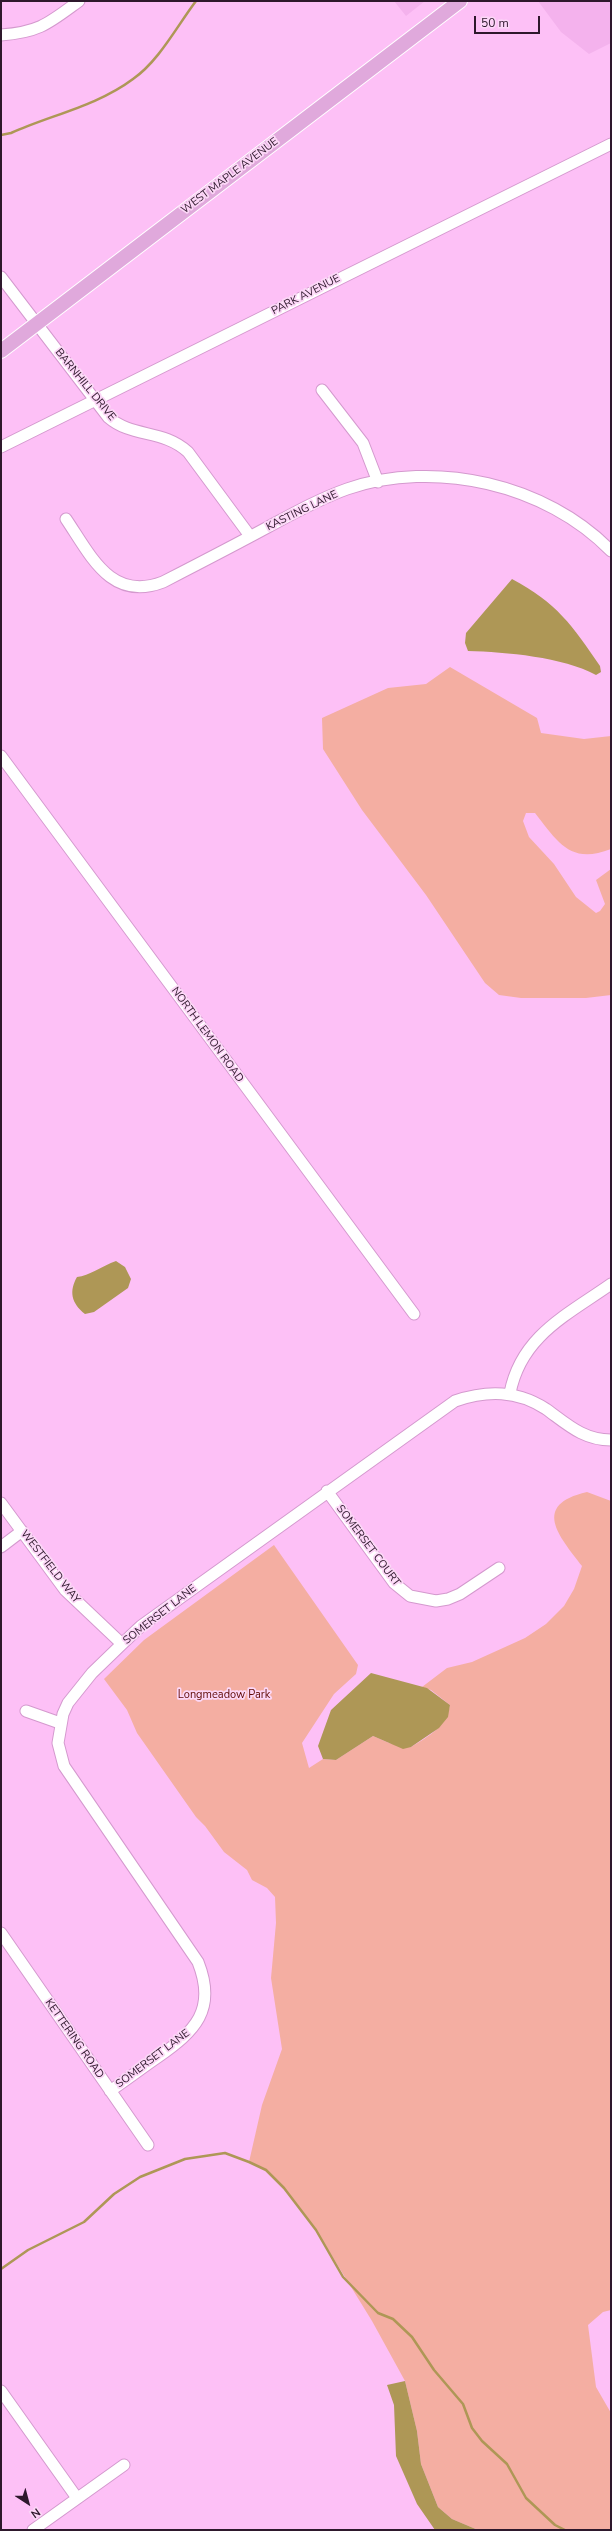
<!DOCTYPE html>
<html>
<head>
<meta charset="utf-8">
<style>
  body { margin:0 }
  #map { position:relative; width:612px; height:2531px; overflow:hidden; background:#fdc0f6; font-family:"Nunito Sans",sans-serif }
  canvas { display:block }
  .frame { position:absolute; inset:0; border:2px solid #2e182c; pointer-events:none }
  .north { position:absolute; left:8px; top:2483px; width:40px; height:40px; -webkit-text-stroke:3px #fcd7f7; paint-order:stroke; rotate:144deg; font-size:11px; font-weight:700; line-height:16px; text-align:center; color:#2e182c }
  .north::after { content:''; display:block; margin:auto; width:14px; height:18px; background:#2e182c; clip-path:polygon(50% 0,100% 100%,50% 72%,0 100%) }
  .scale { position:absolute; left:474px; top:16px; width:66px; height:18px; box-sizing:border-box; border:2px solid #2e182c; border-top:0; padding-left:5px; font-size:12px; line-height:14px; white-space:nowrap; color:#2e182c; -webkit-text-stroke:3px #fcd7f7; paint-order:stroke }
</style>
</head>
<body>
<div id="map">
<canvas width="612" height="2531"></canvas>
<div class="frame"></div>
<div class="north">N</div>
<div class="scale">50 m</div>
</div>
<script>
const ctx = document.querySelector('canvas').getContext('2d');
ctx.lineJoin = 'round';
function fill(path, color) { ctx.fillStyle = color; ctx.fill(path, 'evenodd'); }
function stroke(path, color, width, dash) { ctx.strokeStyle = color; ctx.lineWidth = width; ctx.lineCap = dash ? 'butt' : 'round'; ctx.setLineDash(dash || []); ctx.stroke(path); }
function label(font, color, halo, rows, align = 'center') {
  ctx.font = font + ' "Nunito Sans",sans-serif'; ctx.lineWidth = 3.5; ctx.setLineDash([]); ctx.textBaseline = 'middle'; ctx.strokeStyle = halo; ctx.fillStyle = color; for (const [text, x, y, turn = 0] of rows) {
    ctx.save(); ctx.translate(x, y); ctx.rotate((+turn || 0) * Math.PI / 180); ctx.textAlign = isNaN(turn) ? turn : align; if (halo) ctx.strokeText(text, 0, 0); ctx.fillText(text, 0, 0); ctx.restore();
  }
}
fill(new Path2D(`
  M394 1H425L406 16Z
  M538 1H611V43L589 54 561 32Z`), '#f4b2ed');
fill(new Path2D(`
  M450 667 537 718 541 733 584 739 611 736V849C570 865 558 842 535 813H526L523 821 529 837 554 864 576 897 596 913 600 911 605 904 596 880 611 869V995L586 998H521L499 995 485 983 426 895 362 810 323 749 322 718 388 688 426 684Z
  M587 1492 611 1501V2310L603 2312 588 2325 596 2387 611 2413V2530H478L452 2519 438 2507 421 2464 417 2431 405 2381 372 2321 316 2230 284 2188 266 2170 249 2162 262 2105 282 2049 271 1978 276 1923 275 1897 267 1888 252 1880 247 1870 224 1852 205 1826 196 1817 137 1733 127 1710 104 1679 144 1640 274 1545 358 1665 356 1674 334 1694 302 1743 309 1768 323 1759 336 1760 373 1736 389 1743 411 1747C429 1736 446 1727 450 1705L431 1690 422 1687 447 1668 472 1662 525 1638 546 1624 564 1606 574 1589 582 1566C559 1536 531 1505 587 1492Z`), '#f4aea2');
fill(new Path2D(`
  M512 579C557 603 572 625 600 666L601 672 596 675C563 657 506 652 468 651L465 643 466 633Z
  M116 1261 125 1267 131 1279 128 1288 94 1312 85 1314C71 1303 69 1291 77 1277 89 1276 102 1266 116 1261Z
  M371 1673 427 1688 450 1705 448 1717 439 1728 411 1747 403 1749 373 1736 336 1760 323 1759 318 1746 331 1710Z
  M405 2381 417 2431 421 2464 438 2507 452 2519 478 2530H435L417 2504 396 2456 394 2405 387 2385Z`), '#ae9756');
stroke(new Path2D(`
  M1 135 11 133C51 115 97 106 133 79 159 61 177 26 196 1
  M1 2269 28 2250 84 2222 114 2194 140 2177 185 2159 225 2153 249 2162 266 2170 284 2188 316 2230 343 2277 378 2313 393 2319 412 2337 434 2370 463 2404 472 2428 482 2441 507 2464 526 2498 555 2525 565 2530`), '#ae9756', 2.5);
const minor = new Path2D(`
  M1 35C40 32 49 23 79 1
  M1 277 108 417C132 438 163 429 188 452L250 536
  M322 390 363 443 378 482
  M1 447 611 144
  M66 519C91 556 111 602 163 582 198 564 233 546 268 527 294 513 319 499 347 489 435 459 546 484 611 551
  M1 756 414 1314
  M510 1393C521 1336 567 1315 611 1284
  M327 1491 394 1583 410 1596 436 1601 448 1599 460 1594 499 1568
  M1 1503 65 1590 122 1644
  M1 1547 22 1531
  M26 1711 60 1723
  M1 1933 148 2145
  M110 2091C126 2080 142 2068 158 2057 195 2031 217 2010 198 1962L64 1766 58 1743 63 1714 68 1703 92 1673 122 1644 141 1626 455 1401C487 1390 517 1390 546 1409 567 1424 583 1440 611 1440
  M1 2391 77 2498
  M33 2530 124 2465`);
const major = new Path2D(`
  M1 351 460 1`);
stroke(minor, '#d499ce', 13);
stroke(major, '#fff', 16);
stroke(minor, '#fff', 11);
stroke(major, '#e0a9dc', 14);
label('11px', '#2e182c', '#fcd7f7', [
  ["WEST MAPLE AVENUE",230,176,-37],
  ["PARK AVENUE",306,295,-27],
  ["BARNHILL DRIVE",85,385,51],
  ["KASTING LANE",302,511,-26],
  ["NORTH LEMON ROAD",207,1035,54],
  ["SOMERSET COURT",368,1546,53],
  ["WESTFIELD WAY",50,1567,52],
  ["SOMERSET LANE",160,1615,-38],
  ["KETTERING ROAD",74,2039,55],
  ["SOMERSET LANE",153,2059,-37]
]);
label('11px', '#600a04', '#fcd7f7', [
  ["Longmeadow Park",224,1695]
]);
</script>
</body>
</html>
